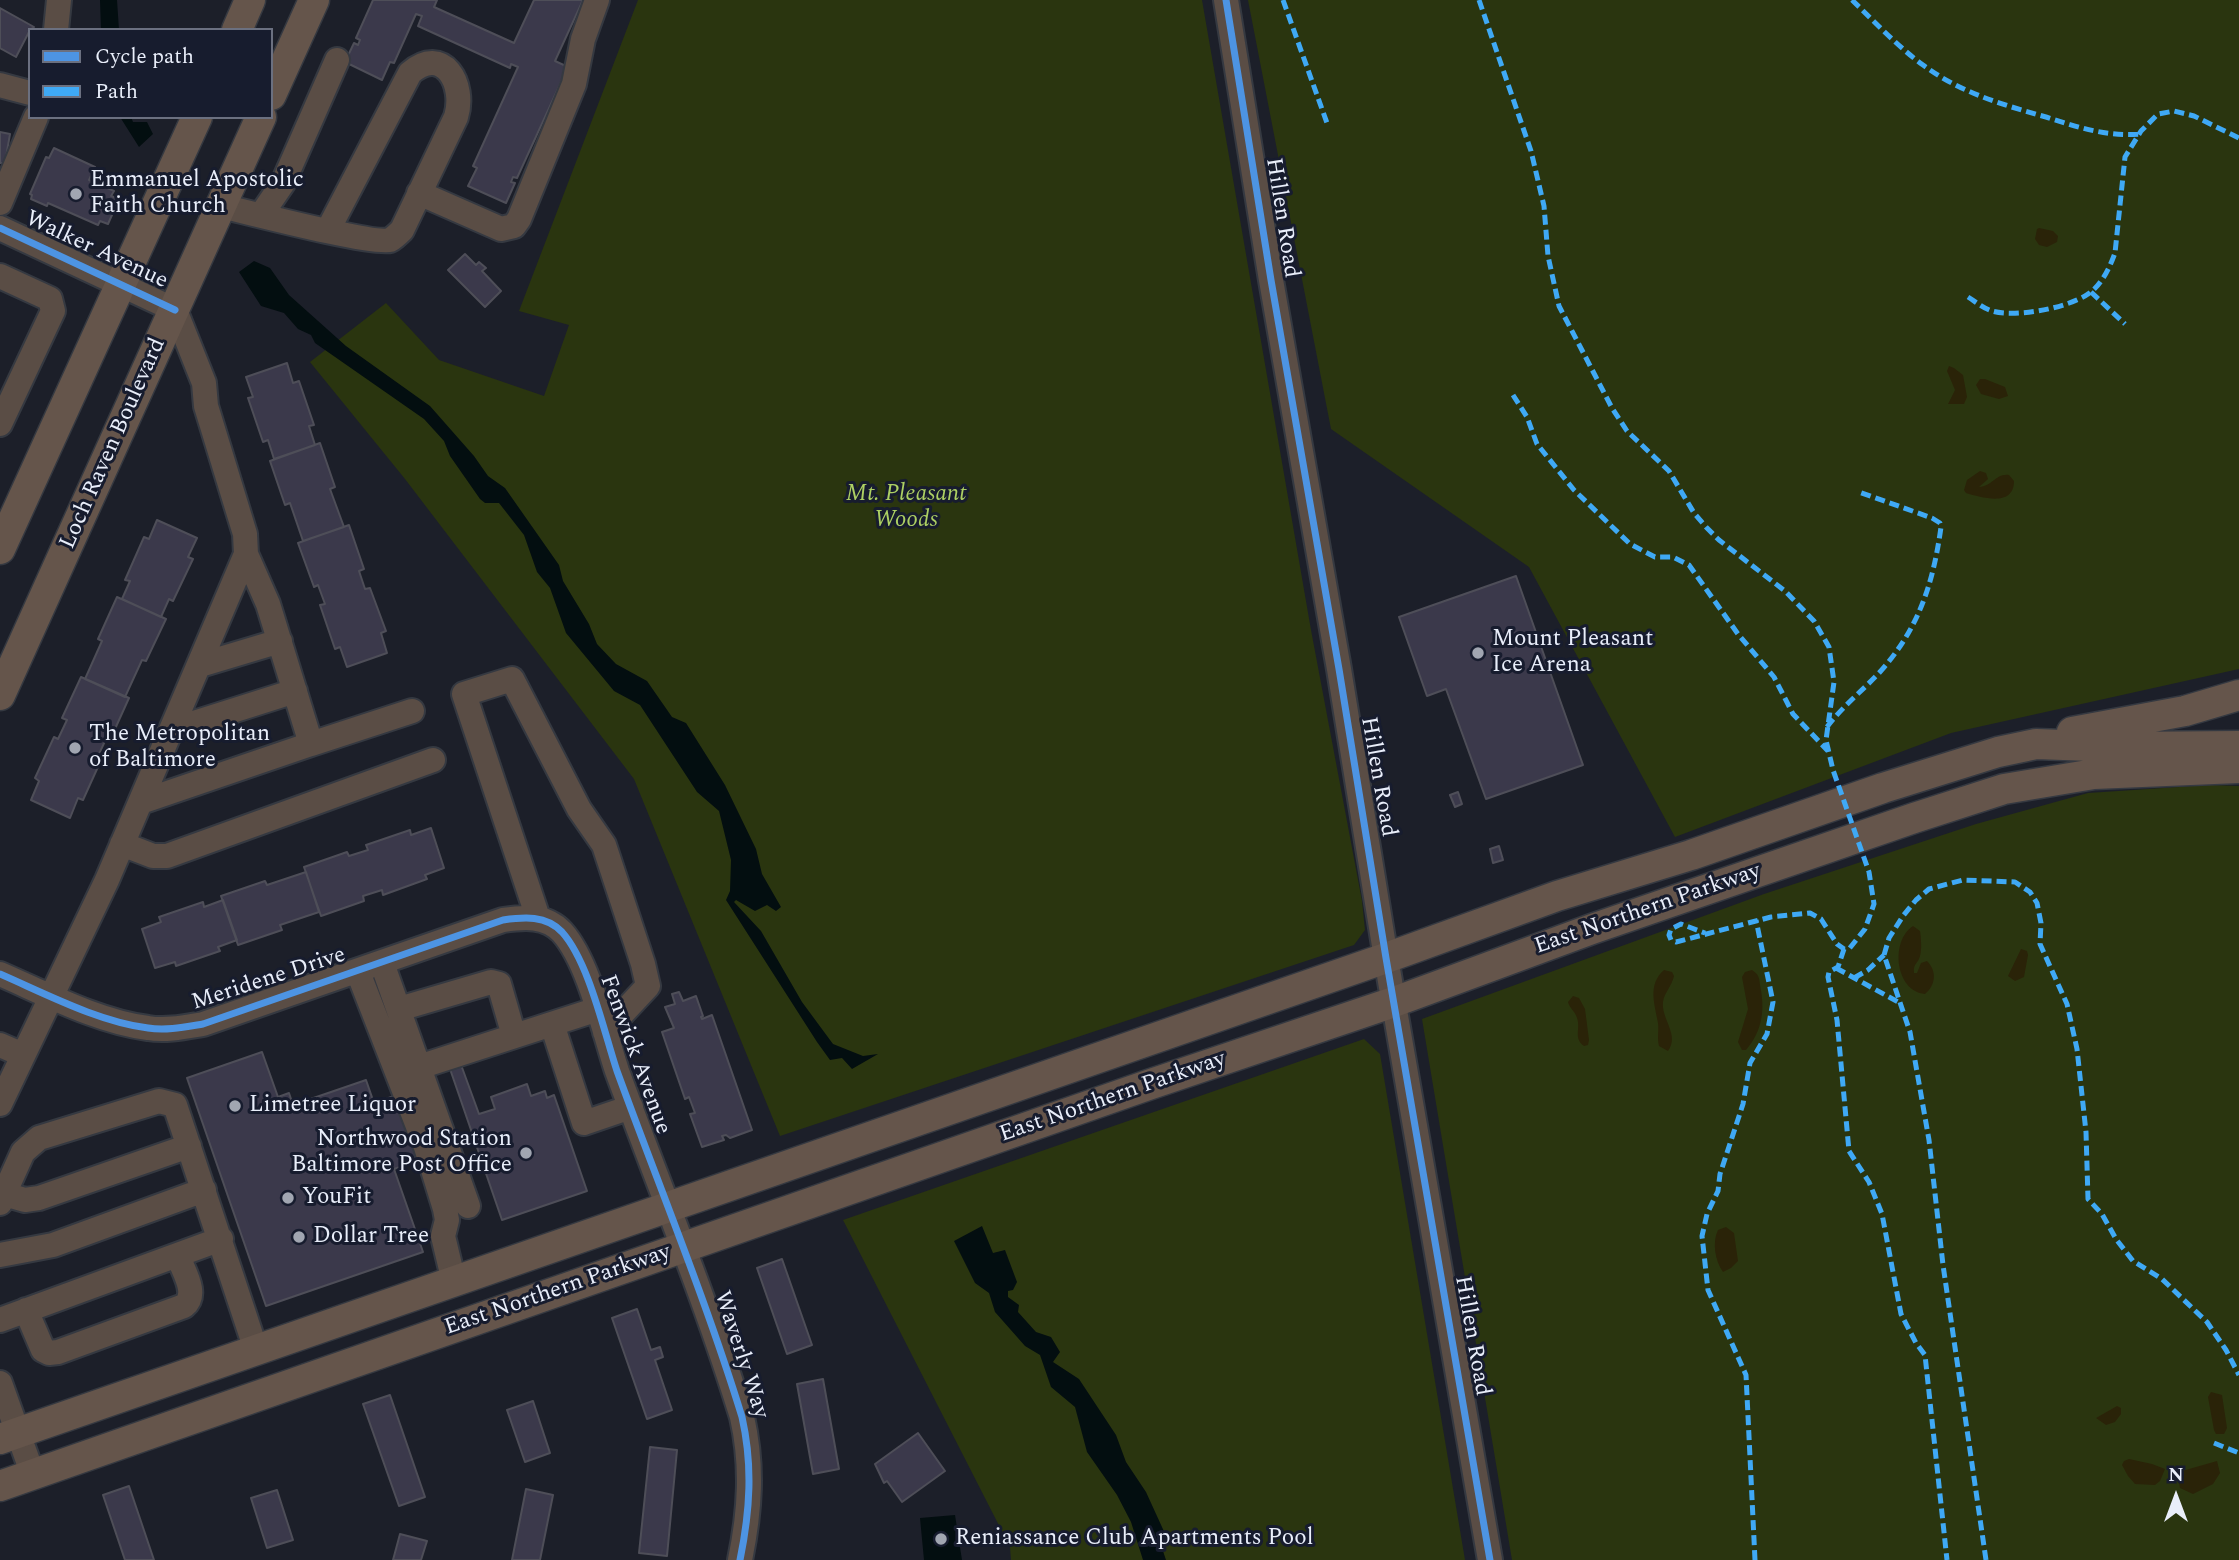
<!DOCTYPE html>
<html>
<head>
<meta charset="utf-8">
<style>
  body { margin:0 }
  #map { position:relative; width:2239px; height:1560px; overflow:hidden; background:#1c1f29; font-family:Spectral,serif }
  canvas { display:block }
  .legend { position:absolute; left:28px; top:28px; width:245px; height:91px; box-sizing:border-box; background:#171c2e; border:2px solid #6b7080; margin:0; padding:9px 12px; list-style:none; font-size:21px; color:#e9eefa }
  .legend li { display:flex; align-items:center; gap:14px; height:35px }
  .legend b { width:35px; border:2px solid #6b7080 }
  .north { position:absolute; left:2141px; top:1462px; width:70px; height:70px; -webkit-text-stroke:5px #171c2e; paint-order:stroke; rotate:0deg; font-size:19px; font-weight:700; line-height:28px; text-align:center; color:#e9eefa }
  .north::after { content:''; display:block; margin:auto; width:24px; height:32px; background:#e9eefa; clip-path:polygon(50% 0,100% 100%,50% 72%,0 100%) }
</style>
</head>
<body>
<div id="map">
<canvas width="2239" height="1560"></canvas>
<ul class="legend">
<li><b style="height:9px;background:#4d94e3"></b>Cycle path</li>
<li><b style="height:9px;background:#3fa9f5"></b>Path</li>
</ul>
<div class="north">N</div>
</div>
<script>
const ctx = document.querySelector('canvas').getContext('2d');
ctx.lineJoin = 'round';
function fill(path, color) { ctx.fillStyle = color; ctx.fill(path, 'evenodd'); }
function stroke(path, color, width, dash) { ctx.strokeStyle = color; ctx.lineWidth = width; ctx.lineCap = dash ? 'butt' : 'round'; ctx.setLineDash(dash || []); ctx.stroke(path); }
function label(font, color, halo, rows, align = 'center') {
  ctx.font = font + ' Spectral,serif'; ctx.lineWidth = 6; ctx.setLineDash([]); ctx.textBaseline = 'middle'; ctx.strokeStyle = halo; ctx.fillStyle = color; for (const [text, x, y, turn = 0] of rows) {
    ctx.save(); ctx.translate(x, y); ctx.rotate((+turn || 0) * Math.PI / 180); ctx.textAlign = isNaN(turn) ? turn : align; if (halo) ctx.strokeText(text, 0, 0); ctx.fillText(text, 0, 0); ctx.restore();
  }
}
fill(new Path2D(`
  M638 0H1202L1311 630 1362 901 1365 930 1354 945 780 1136 634 779 405 479 310 362 386 303 439 360 544 396 569 325 519 311Z
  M1248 0H2239V669L1951 733 1675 837 1529 567 1331 429Z
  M2209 785 2239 786V1560H1512L1422 1019 1764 894 1976 824 2088 793Z
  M1364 1039 1380 1054 1465 1560H1011L1010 1547 843 1220Z`), '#2a350f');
fill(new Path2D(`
  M2039 228 2053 231 2058 236 2057 242 2047 247 2039 245 2035 239 2037 229Z
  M1949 366 1954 368 1963 375 1967 397 1964 404H1948L1955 390 1947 371Z
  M1980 379H1985L2005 387 2008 396 1999 399 1981 394 1976 385Z
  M1980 471 1986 473 1988 479 1979 487C1993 486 1996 473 2009 475L2014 481C2014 507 1983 498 1966 493L1964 490 1967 480Z
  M1913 926 1920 931C1921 937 1922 950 1920 956 1918 964 1913 963 1914 973H1917L1921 963 1927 961C1937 971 1936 985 1925 994 1895 991 1890 941 1913 926Z
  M2021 949 2027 951 2028 955 2024 977 2015 981 2008 976Z
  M1664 970 1672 972 1674 976C1672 986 1664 993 1663 1002 1661 1019 1680 1035 1668 1051L1659 1046C1657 1038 1659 1031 1658 1023 1655 1005 1647 985 1664 970Z
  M1752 970C1759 975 1759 977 1760 985 1765 1009 1763 1030 1746 1050H1742L1738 1042 1748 1009 1742 977 1745 972Z
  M1573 996 1579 998 1585 1009 1589 1040 1588 1045 1584 1046C1573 1038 1581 1029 1577 1018 1575 1011 1570 1009 1568 1002Z
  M1726 1227 1734 1233 1738 1261 1731 1268 1723 1272C1715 1261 1712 1242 1718 1230Z
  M2211 1392 2222 1395 2227 1428 2224 1434H2216L2214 1430 2208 1397Z
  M2117 1406 2121 1408V1414L2115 1422 2106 1425 2096 1418Z
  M2129 1459 2152 1464 2165 1469 2160 1481 2155 1485 2135 1484 2128 1476 2122 1465 2124 1461Z
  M2217 1461 2220 1473 2213 1484 2193 1494 2180 1488 2179 1482 2182 1471Z`), '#2a2308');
fill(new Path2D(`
  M100 0H117L119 30H101Z
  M120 117H131L133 122H147L153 134 139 147Z
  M254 261 270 268 289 295 346 346 430 406 474 456 488 476 505 488 559 565 563 581 589 624 597 644 616 664 647 681 672 717 686 723 725 785 756 849 762 874 781 907 776 911 767 905 755 911 736 900 734 902 761 931 802 1002 833 1044 863 1056 878 1054 852 1069 842 1058 830 1060 817 1042 726 900 730 891 731 860 719 811 697 792 640 705 614 691 566 633 550 588 537 572 524 535 499 503H485L480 499 450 456 444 441 424 419 315 343 311 335 298 329 284 313 261 306 239 272Z
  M982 1226 993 1253 1005 1250 1017 1282 1013 1290 1008 1291V1297L1019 1305 1018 1312 1036 1332 1051 1337 1060 1352 1053 1362 1079 1379 1116 1435 1126 1462 1146 1492 1167 1538 1163 1551 1166 1560H1143L1131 1522 1117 1495 1087 1452 1075 1407 1051 1387 1040 1355 1025 1346 995 1312 989 1293 975 1283 954 1241Z
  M955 1515 962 1560H924L920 1518Z`), '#030e10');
const building = new Path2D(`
  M373 0H437L434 7 514 43 534 0H583L555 61 568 67 517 178 513 177 511 182 515 183 506 203 468 186 477 168 473 166 518 67 511 64 510 68 418 26 422 16 416 14 394 63 390 62 382 80 345 62 354 43 358 45 360 40 356 38Z
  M0 8 34 27 30 30 16 57 0 48Z
  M0 132 10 134 5 163H0Z
  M54 148 95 167 89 180 114 191 111 196 119 199 108 224 100 221 98 225 48 203 47 206 31 199 32 195 30 194 46 157 49 158Z
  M465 254 476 265 479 262 486 268 482 271 501 291 485 307 448 270Z
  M287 363 293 383 299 381 314 425 309 426 315 445 274 459 268 440 263 442 248 398 253 397 246 377Z
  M320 443 335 487 330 489 344 527 303 541 290 503 285 505 270 461Z
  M157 520 197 538 188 557 193 559 173 601 169 599 161 617 122 599 130 581 125 580 144 537 149 539Z
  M349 525 364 569 359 571 365 589 370 588 386 631 381 633 387 653 347 667 340 647 335 649 320 605 325 604 318 585 314 587 298 543Z
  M1516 576 1583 765 1486 799 1446 689 1427 696 1399 617Z
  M117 597 166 619 146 661 142 660 125 697 85 679 102 641 98 639Z
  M81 677 129 698 110 740 106 739 98 756 102 758 83 800 78 798 70 818 31 800 39 781 35 778 54 737 58 739 67 720 62 718Z
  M1458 792 1462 804 1455 807 1450 795Z
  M431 828 444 868 425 875 427 879 383 895 382 890 363 896 364 901 321 916 304 867 347 852 349 856 368 850 366 845 410 830 411 835Z
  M1499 846 1503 860 1493 863 1490 849Z
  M306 872 319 912 280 925 282 930 238 945 221 896 265 881 267 885Z
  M223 900 237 940 218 947 220 951 176 966 175 962 155 968 142 929 161 922 159 917 203 902 204 907Z
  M679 992 683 1001 696 996 703 1016 701 1017 702 1019 712 1015 752 1130 730 1138 726 1135 722 1136 724 1140 702 1147 690 1114 695 1113 689 1097 685 1099 662 1032 674 1028 665 1007 675 1004 672 994Z
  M262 1052 278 1097 289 1093 293 1105 366 1080 374 1103 400 1094 423 1159 394 1169 423 1252 266 1306 187 1078Z
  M460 1062 479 1114 495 1109 491 1097 527 1084 531 1096 545 1091 547 1098 554 1095 587 1191 502 1220 449 1066Z
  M782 1259 812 1345 787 1354 757 1268Z
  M637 1309 651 1350 660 1347 663 1357 655 1360 672 1410 647 1419 612 1318Z
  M823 1379 839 1469 813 1474 797 1384Z
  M390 1395 425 1497 399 1506 363 1404Z
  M533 1401 550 1453 525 1462 507 1410Z
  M918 1433 945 1471 902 1502 887 1481 884 1483 875 1464Z
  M650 1447 677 1450 667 1556 639 1553Z
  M129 1486 154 1560H125L103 1495Z
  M526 1489 553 1495 540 1560H512Z
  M277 1490 293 1540 267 1548 251 1498Z
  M400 1534 427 1541 421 1560H393Z`);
fill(building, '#3b394b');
stroke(building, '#4e4e58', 2);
const minor = new Path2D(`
  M1226 0 1271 280 1339 669 1386 958 1490 1560
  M56 30 59 0
  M0 85 30 93
  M419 193 501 229 514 226 519 219 574 84 583 39 597 0
  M0 203 36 117
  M221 206C247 212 373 245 390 240 394 238 399 233 402 230L456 117C466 84 443 44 410 73L328 230
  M261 215 283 183 337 60
  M0 228 175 310 204 383 206 406 245 534 246 554 107 880 0 1104
  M0 276 50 299 53 311 0 424
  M200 665 280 641
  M172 730 295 691
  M311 744 412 711
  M141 802 311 744 268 604 246 554
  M122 844 153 856H167L433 760
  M538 918 464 694 512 679 579 809 604 845 643 964 648 986 605 1032
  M382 963 468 1206
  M358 972 426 1147 445 1209 447 1220 443 1236 454 1282
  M0 974C46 994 99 1022 148 1028 166 1031 185 1027 203 1024L503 920C524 917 546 915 562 932 589 962 604 1032 617 1071 659 1186 706 1300 742 1417 753 1466 750 1511 740 1560
  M399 1009 491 982 499 984 514 1036
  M552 1024 584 1123 631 1107
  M0 1045 23 1055
  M419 1067 598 1009
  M4 1194 25 1200 39 1198 189 1146
  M0 1203 23 1152 39 1138 159 1101 175 1105 256 1350
  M0 1255 53 1245 204 1190
  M26 1310 43 1350 49 1353 58 1352 184 1306C199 1294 183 1271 178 1256
  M0 1320 221 1239
  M0 1383 33 1475`);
const major = new Path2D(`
  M237 30 250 0
  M271 95 314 0
  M0 549 197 117
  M0 695 261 117
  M2072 732 2185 711 2239 695
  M0 1439 1386 958 1557 896 1691 855 1883 788 1998 752 2036 744 2120 747 2239 746
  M0 1486 1151 1084 1394 1002 1592 929 1914 818 2004 789 2094 774 2239 768`);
stroke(minor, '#353941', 28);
stroke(major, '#353941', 33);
stroke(minor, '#5a4d45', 24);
stroke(major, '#65554b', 30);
stroke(new Path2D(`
  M1283 0 1327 123
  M1479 0 1531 151 1544 206 1548 256 1559 306 1612 408 1627 431 1669 471 1694 513 1706 527 1719 540 1785 591 1814 621 1829 647 1834 682 1826 740 1833 770 1869 872 1874 904 1865 929 1849 949H1844L1837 944 1821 919 1810 913 1771 917 1676 942 1671 940 1669 935 1671 929 1681 924 1705 933
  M1852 0C1875 22 1897 46 1923 65 1959 92 2003 105 2046 117 2077 127 2107 137 2140 134
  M2091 292 2125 324
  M1968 297C1976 302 1983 308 1992 311 2015 318 2068 308 2088 294 2101 286 2110 267 2115 253L2125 157 2141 131 2158 114 2174 111 2194 116 2239 138
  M1513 395 1527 417 1537 444 1574 490 1630 544 1655 557H1673L1689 565 1738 634 1774 677 1793 714 1828 751
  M1827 727C1842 707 1862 691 1879 673 1918 630 1933 585 1941 527L1940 523 1932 518 1859 492
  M1844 949 1838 967 1829 972 1828 977 1837 1020 1849 1151 1869 1182 1882 1214 1901 1314 1916 1343 1925 1355 1947 1560
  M1836 968 1900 1003
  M1854 978 1868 970 1884 955
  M2214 1443 2239 1453
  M1755 1560 1746 1375 1708 1290 1702 1236 1707 1214 1718 1191 1720 1174 1743 1104 1750 1063 1767 1034 1773 1002 1756 920
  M1986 1560 1943 1265 1929 1140 1910 1032 1884 955 1889 938 1903 916 1916 900 1929 889 1963 880 2015 882 2030 892 2037 903 2041 923 2040 944 2067 1004 2077 1049 2086 1132 2088 1199 2102 1214 2116 1239 2133 1261 2162 1279 2207 1322 2226 1350 2239 1375`), '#3fa9f5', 5, [10, 5]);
stroke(new Path2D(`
  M1226 0 1271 280 1339 669 1386 958 1490 1560
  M0 228 175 310
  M0 974C46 994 99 1022 148 1028 166 1031 185 1027 203 1024L503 920C524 917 546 915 562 932 589 962 604 1032 617 1071 659 1186 706 1300 742 1417 753 1466 750 1511 740 1560`), '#4d94e3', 7);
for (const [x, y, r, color] of [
  [76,194,7,"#a1a6b1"],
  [1478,653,7,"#a1a6b1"],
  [75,748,7,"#a1a6b1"],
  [235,1106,7,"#a1a6b1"],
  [526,1153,7,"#a1a6b1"],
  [288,1198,7,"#a1a6b1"],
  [299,1237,7,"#a1a6b1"],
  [941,1539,7,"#a1a6b1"]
]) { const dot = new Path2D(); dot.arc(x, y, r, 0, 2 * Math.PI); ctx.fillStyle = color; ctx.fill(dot); stroke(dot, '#171c2e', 2.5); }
label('23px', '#e9eefa', '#171c2e', [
  ["Emmanuel Apostolic",90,181],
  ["Faith Church",90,207],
  ["Mount Pleasant",1492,640],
  ["Ice Arena",1492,666],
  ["The Metropolitan",89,735],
  ["of Baltimore",89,761],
  ["Limetree Liquor",249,1106],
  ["Northwood Station",512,1140,"right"],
  ["Baltimore Post Office",512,1166,"right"],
  ["YouFit",302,1198],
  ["Dollar Tree",313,1237],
  ["Reniassance Club Apartments Pool",955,1539]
], 'left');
label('23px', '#e9eefa', '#171c2e', [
  ["Hillen Road",1281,218,81],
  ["Walker Avenue",96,251,25],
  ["Loch Raven Boulevard",114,444,-66],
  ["Hillen Road",1377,777,80],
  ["East Northern Parkway",1648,910,-19],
  ["Meridene Drive",269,980,-18],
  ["Fenwick Avenue",634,1055,70],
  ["East Northern Parkway",1113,1098,-19],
  ["East Northern Parkway",558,1291,-19],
  ["Hillen Road",1471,1336,80],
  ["Waverly Way",740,1355,72]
]);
label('italic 23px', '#add063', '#171c2e', [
  ["Mt. Pleasant",906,495],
  ["Woods",906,521]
]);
</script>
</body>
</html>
